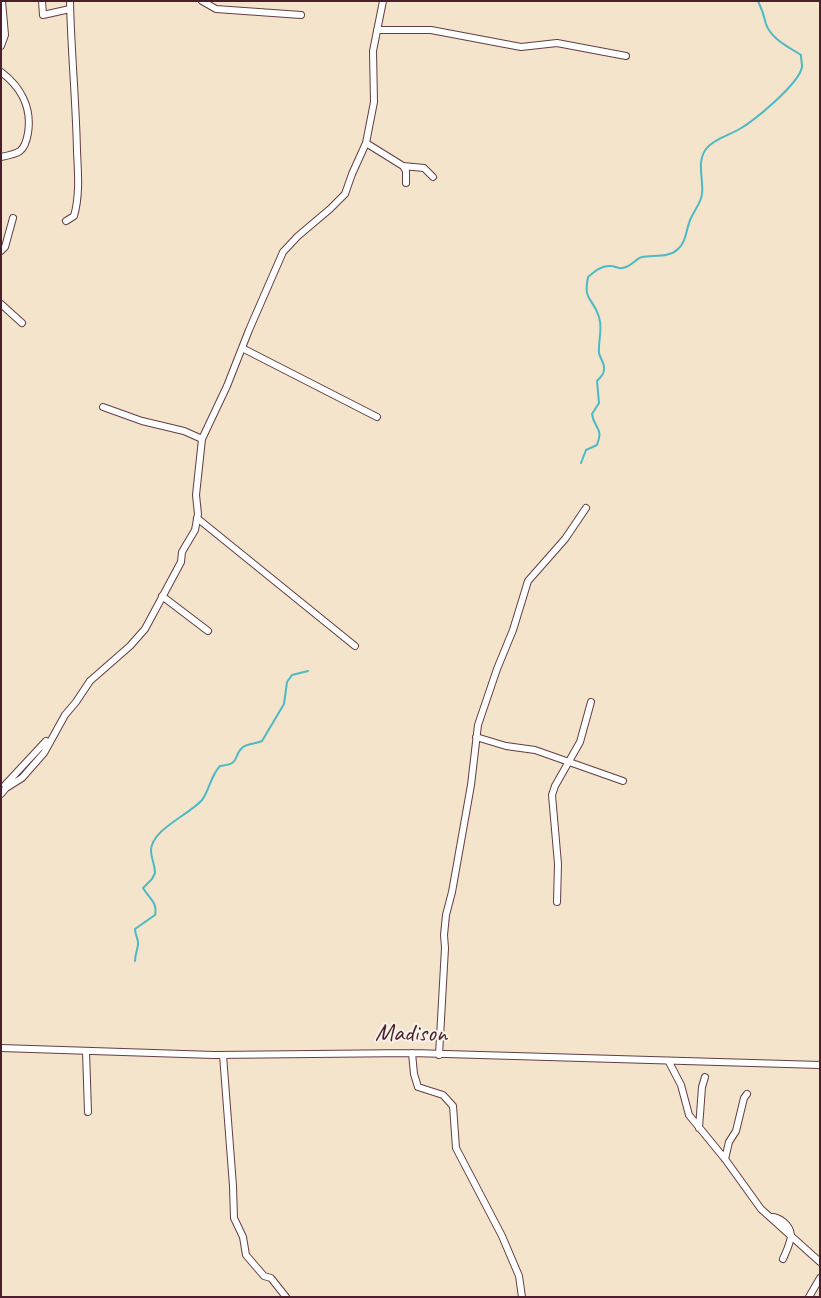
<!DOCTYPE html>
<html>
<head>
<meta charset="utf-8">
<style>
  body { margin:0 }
  #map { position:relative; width:821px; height:1298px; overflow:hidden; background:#f3e4cb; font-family:Caveat,sans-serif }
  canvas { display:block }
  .frame { position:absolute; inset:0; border:2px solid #4a1f2b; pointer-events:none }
</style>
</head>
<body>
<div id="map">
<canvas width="821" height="1298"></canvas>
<div class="frame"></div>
</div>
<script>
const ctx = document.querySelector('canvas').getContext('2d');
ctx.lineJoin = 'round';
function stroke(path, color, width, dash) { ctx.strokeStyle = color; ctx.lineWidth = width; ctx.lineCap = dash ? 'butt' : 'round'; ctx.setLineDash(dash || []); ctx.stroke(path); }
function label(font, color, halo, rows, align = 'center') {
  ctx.font = font + ' Caveat,sans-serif'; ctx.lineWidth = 4; ctx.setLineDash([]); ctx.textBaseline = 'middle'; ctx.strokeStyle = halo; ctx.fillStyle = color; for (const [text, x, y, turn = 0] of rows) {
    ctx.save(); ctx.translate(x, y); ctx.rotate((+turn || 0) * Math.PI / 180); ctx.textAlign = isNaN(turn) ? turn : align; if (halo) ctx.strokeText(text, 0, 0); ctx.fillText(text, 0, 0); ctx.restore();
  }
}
stroke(new Path2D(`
  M581 463 586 450 597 445C604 427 594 429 592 414L599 403 597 381C601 377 605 373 604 367 604 363 600 358 599 353 598 340 603 329 599 317 593 297 583 302 588 277 595 271 602 265 611 266 615 266 619 269 622 268 631 267 635 259 642 257 654 255 669 258 678 249 687 241 686 228 691 218 695 209 701 203 702 194 704 179 696 163 706 149 712 140 729 135 738 130 754 121 799 84 802 67 802 63 801 59 801 55 789 47 771 39 766 24 764 15 762 9 758 1
  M135 961C135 955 137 951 138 945 139 941 135 934 135 929L155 915C158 903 149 898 143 888L152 879 155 873C155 865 151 858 151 850 152 829 189 815 202 800 209 791 211 775 220 766 242 764 232 756 243 747 248 743 256 744 262 741L284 704 287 682 292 675 308 671`), '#4cbac4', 2);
const minor = new Path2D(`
  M42 1 43 15 70 9
  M202 1 216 9 301 15
  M377 30H431L521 47 557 43 626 56
  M1 46 5 35 2 1
  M1 72C21 87 32 108 28 133 27 139 25 147 20 151 16 154 6 156 1 157
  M366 143 403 166 424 168 433 177
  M403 166 406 171V183
  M66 221 74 216C80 195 78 173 77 151 76 101 71 51 70 1
  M1 251 5 247 13 218
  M1 304 22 323
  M242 348 377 417
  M103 407 142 421 184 431 202 439
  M197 518 355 646
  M162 596 208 631
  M476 737 506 746 535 750 623 781
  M5 785 46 741
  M1 794 6 788 22 778 44 753 65 715 76 702 90 681 130 646 145 629 181 562 182 552 195 530 198 514 196 495 202 439 227 386 249 330 283 252 298 236 330 209 345 194 352 174 366 143 374 102 373 51 383 1
  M557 902 558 864 552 795 555 786 580 742 591 702
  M1 1048 214 1055 412 1053 820 1065
  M86 1051 88 1112
  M412 1053 414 1074 418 1087 443 1095 453 1106 456 1148 502 1236 519 1276 522 1297
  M223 1055 233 1186 234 1218 243 1237 246 1255 264 1276 271 1278 286 1297
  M439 1055 445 948 444 935 446 915 452 892 471 785 478 725 497 669 513 630 528 581 565 539 586 508
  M669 1062 681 1085 689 1115 725 1159 761 1209 820 1262
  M699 1128 702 1087 705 1077
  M725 1159 729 1142 736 1131 744 1098 747 1094
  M770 1217C779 1216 790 1225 791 1235 791 1242 786 1252 783 1259
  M809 1297 820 1278`);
stroke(minor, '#633d43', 8);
stroke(minor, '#fff', 6);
label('25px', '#4a1f2b', '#f7f3e8', [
  ["Madison",411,1034,1]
]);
</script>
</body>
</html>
